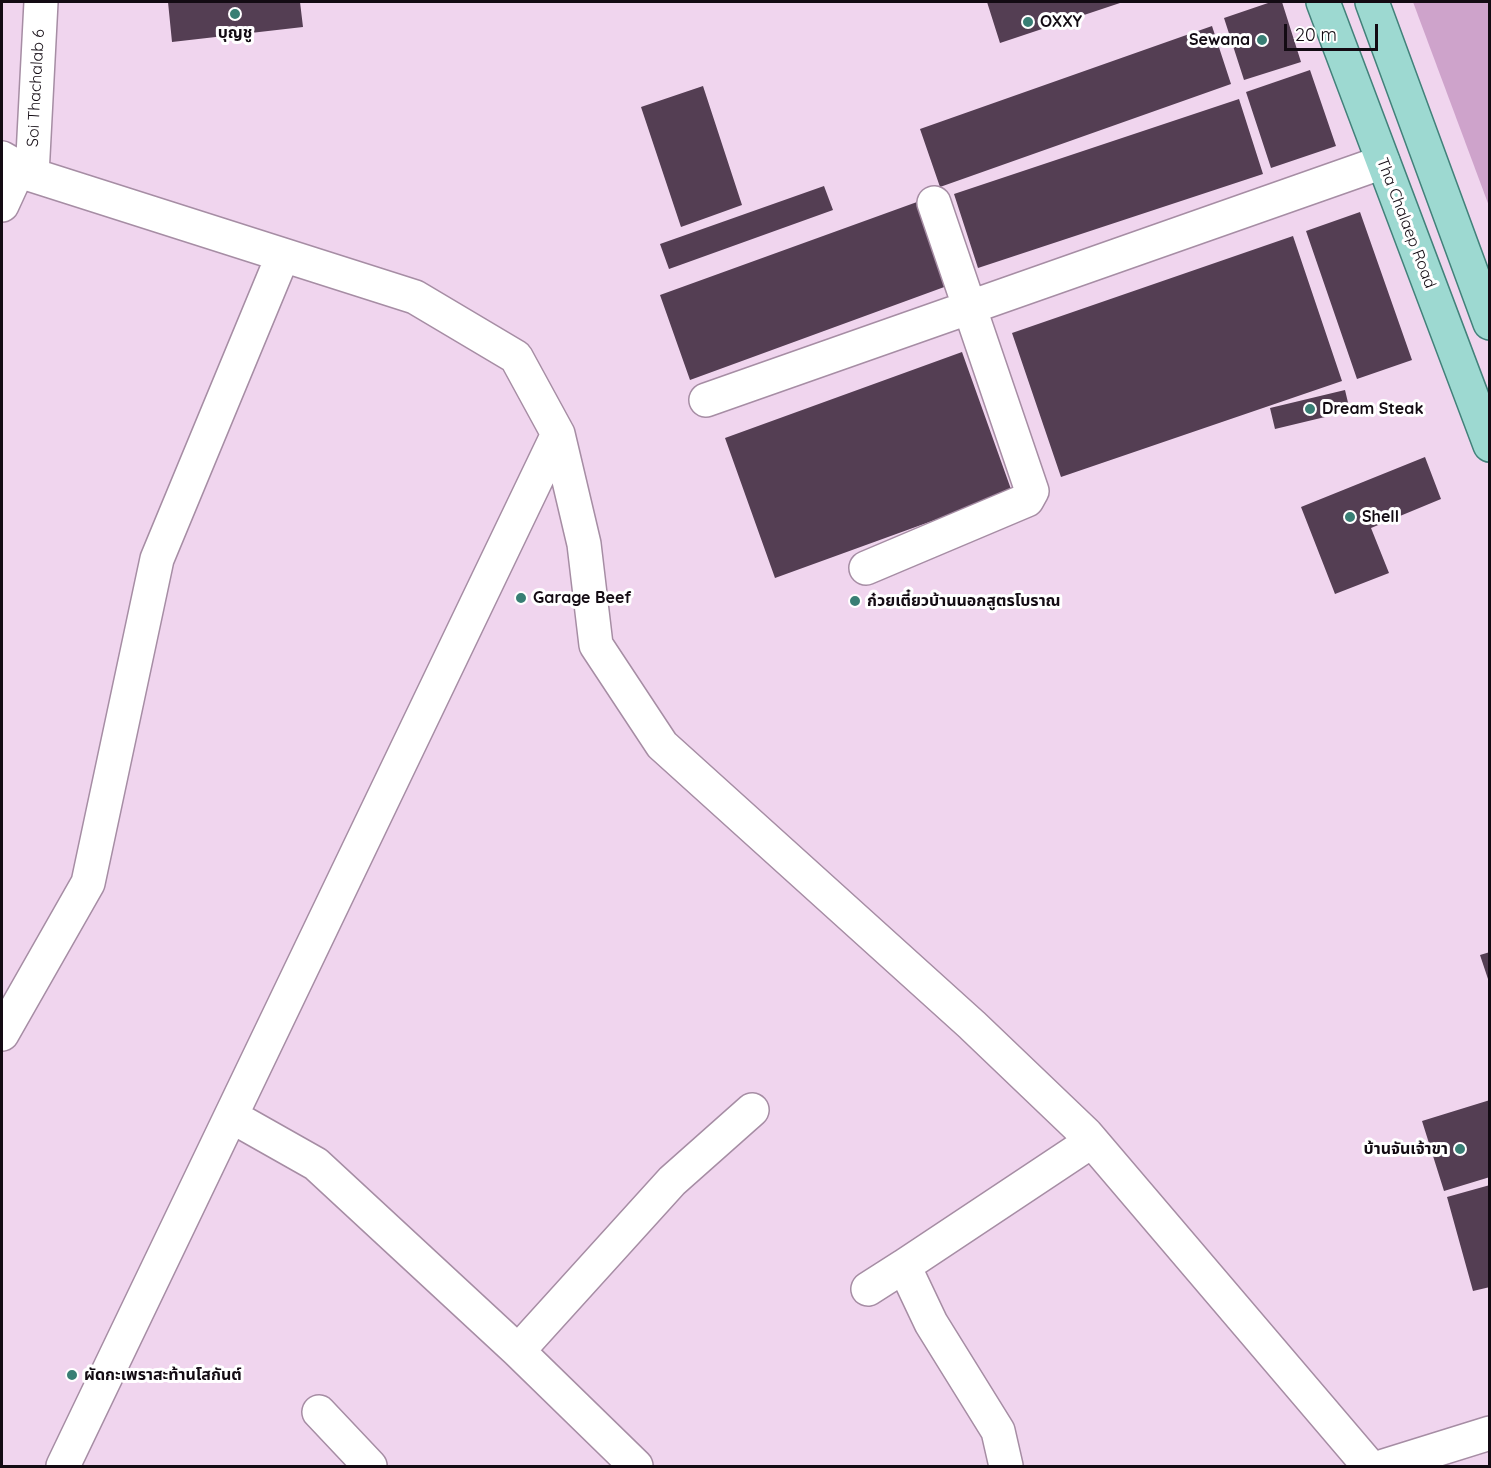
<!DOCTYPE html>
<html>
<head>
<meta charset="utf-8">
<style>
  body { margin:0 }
  #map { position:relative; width:1491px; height:1468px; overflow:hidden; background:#f0d5ee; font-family:Quicksand,sans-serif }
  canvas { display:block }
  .frame { position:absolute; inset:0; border:3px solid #130b13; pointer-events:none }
  .scale { position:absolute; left:1284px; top:24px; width:94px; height:27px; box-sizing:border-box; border:3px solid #130b13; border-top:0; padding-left:8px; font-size:18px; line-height:21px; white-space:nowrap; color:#130b13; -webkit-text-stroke:4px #fff; paint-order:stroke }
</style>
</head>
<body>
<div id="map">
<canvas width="1491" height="1468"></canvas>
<div class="frame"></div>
<div class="scale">20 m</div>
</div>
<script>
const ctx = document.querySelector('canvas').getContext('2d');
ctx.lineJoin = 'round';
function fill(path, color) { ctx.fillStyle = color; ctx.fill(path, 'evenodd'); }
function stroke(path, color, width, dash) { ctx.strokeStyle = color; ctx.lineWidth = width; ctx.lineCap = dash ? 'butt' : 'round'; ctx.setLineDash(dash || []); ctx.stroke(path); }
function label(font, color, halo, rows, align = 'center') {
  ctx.font = font + ' Quicksand,"Noto Sans Thai",sans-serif'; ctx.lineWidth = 6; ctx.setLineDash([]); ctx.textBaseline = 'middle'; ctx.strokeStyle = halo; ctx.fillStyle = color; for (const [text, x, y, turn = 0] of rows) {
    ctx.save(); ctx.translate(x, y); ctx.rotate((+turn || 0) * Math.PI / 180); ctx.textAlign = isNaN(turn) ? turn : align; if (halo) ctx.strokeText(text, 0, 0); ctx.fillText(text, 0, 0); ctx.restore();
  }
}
fill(new Path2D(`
  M1413 2H1489V206Z`), '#cea3cb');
fill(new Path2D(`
  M168 2H300L303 27 172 42Z
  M987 2H1123L1000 43Z
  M1271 2H1282L1301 62 1244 80 1224 18Z
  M1212 26 1231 84 940 187 920 129Z
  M1310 70 1336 146 1271 168 1246 92Z
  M703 86 742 205 681 227 641 107Z
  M1239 99 1263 174 978 268 954 194Z
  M824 186 833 210 669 269 660 244Z
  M917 202 947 286 690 380 660 295Z
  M1360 212 1412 360 1357 379 1306 231Z
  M1293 236 1342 381 1061 477 1012 333Z
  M962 352 1012 492 775 578 725 438Z
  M1345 390 1350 411 1275 429 1270 408Z
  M1425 457 1441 499 1371 528 1389 573 1335 594 1301 507Z
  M1490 952V982H1489L1480 955Z
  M1490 1100V1177L1444 1191 1422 1121Z
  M1490 1185V1287L1473 1291 1447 1197Z`), '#543e53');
const minor = new Path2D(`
  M2 158 32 175 415 297 516 357 558 434 584 544 596 645 662 745 972 1025 1086 1134 1369 1466
  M32 175 41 2
  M2 205 19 168
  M706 400 1383 162
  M866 568 1027 500 1032 491 934 203
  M2 1034 88 883 157 559 283 255
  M231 1116 316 1164 518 1351 636 1466
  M868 1289 904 1266
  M518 1351 672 1181 752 1110
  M319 1412 370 1466
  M63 1466 558 434
  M1006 1466 998 1431 931 1323 904 1266 1092 1141
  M1384 1466 1490 1433`);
const major = new Path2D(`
  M1323 2 1490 445
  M1372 2 1490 323`);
stroke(minor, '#a68da4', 36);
stroke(major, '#42817a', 36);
stroke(minor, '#fff', 33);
stroke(major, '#9dd9d1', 33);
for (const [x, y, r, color] of [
  [235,14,6,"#387e74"],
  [1028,22,6,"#387e74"],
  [1262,40,6,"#387e74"],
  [1310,409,6,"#387e74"],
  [1350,517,6,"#387e74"],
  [521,598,6,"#387e74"],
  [855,601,6,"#387e74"],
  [1460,1149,6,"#387e74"],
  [72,1375,6,"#387e74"]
]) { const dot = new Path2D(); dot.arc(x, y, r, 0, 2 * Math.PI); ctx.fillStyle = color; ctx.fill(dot); stroke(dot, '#fff', 2); }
label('bold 16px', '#130b13', '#fff', [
  ["OXXY",1040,22],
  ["บุญชู",235,33,"center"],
  ["Sewana",1250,40,"right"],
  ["Dream Steak",1322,409],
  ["Shell",1362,517],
  ["Garage Beef",533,598],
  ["ก๋วยเตี๋ยวบ้านนอกสูตรโบราณ",867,601],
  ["บ้านจันเจ้าขา",1448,1149,"right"],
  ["ผัดกะเพราสะท้านโสกันต์",84,1375]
], 'left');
label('16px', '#130b13', '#fff', [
  ["Soi Thachalab 6",36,88,-87],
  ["Tha Chalaep Road",1406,223,69]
]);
</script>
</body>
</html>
